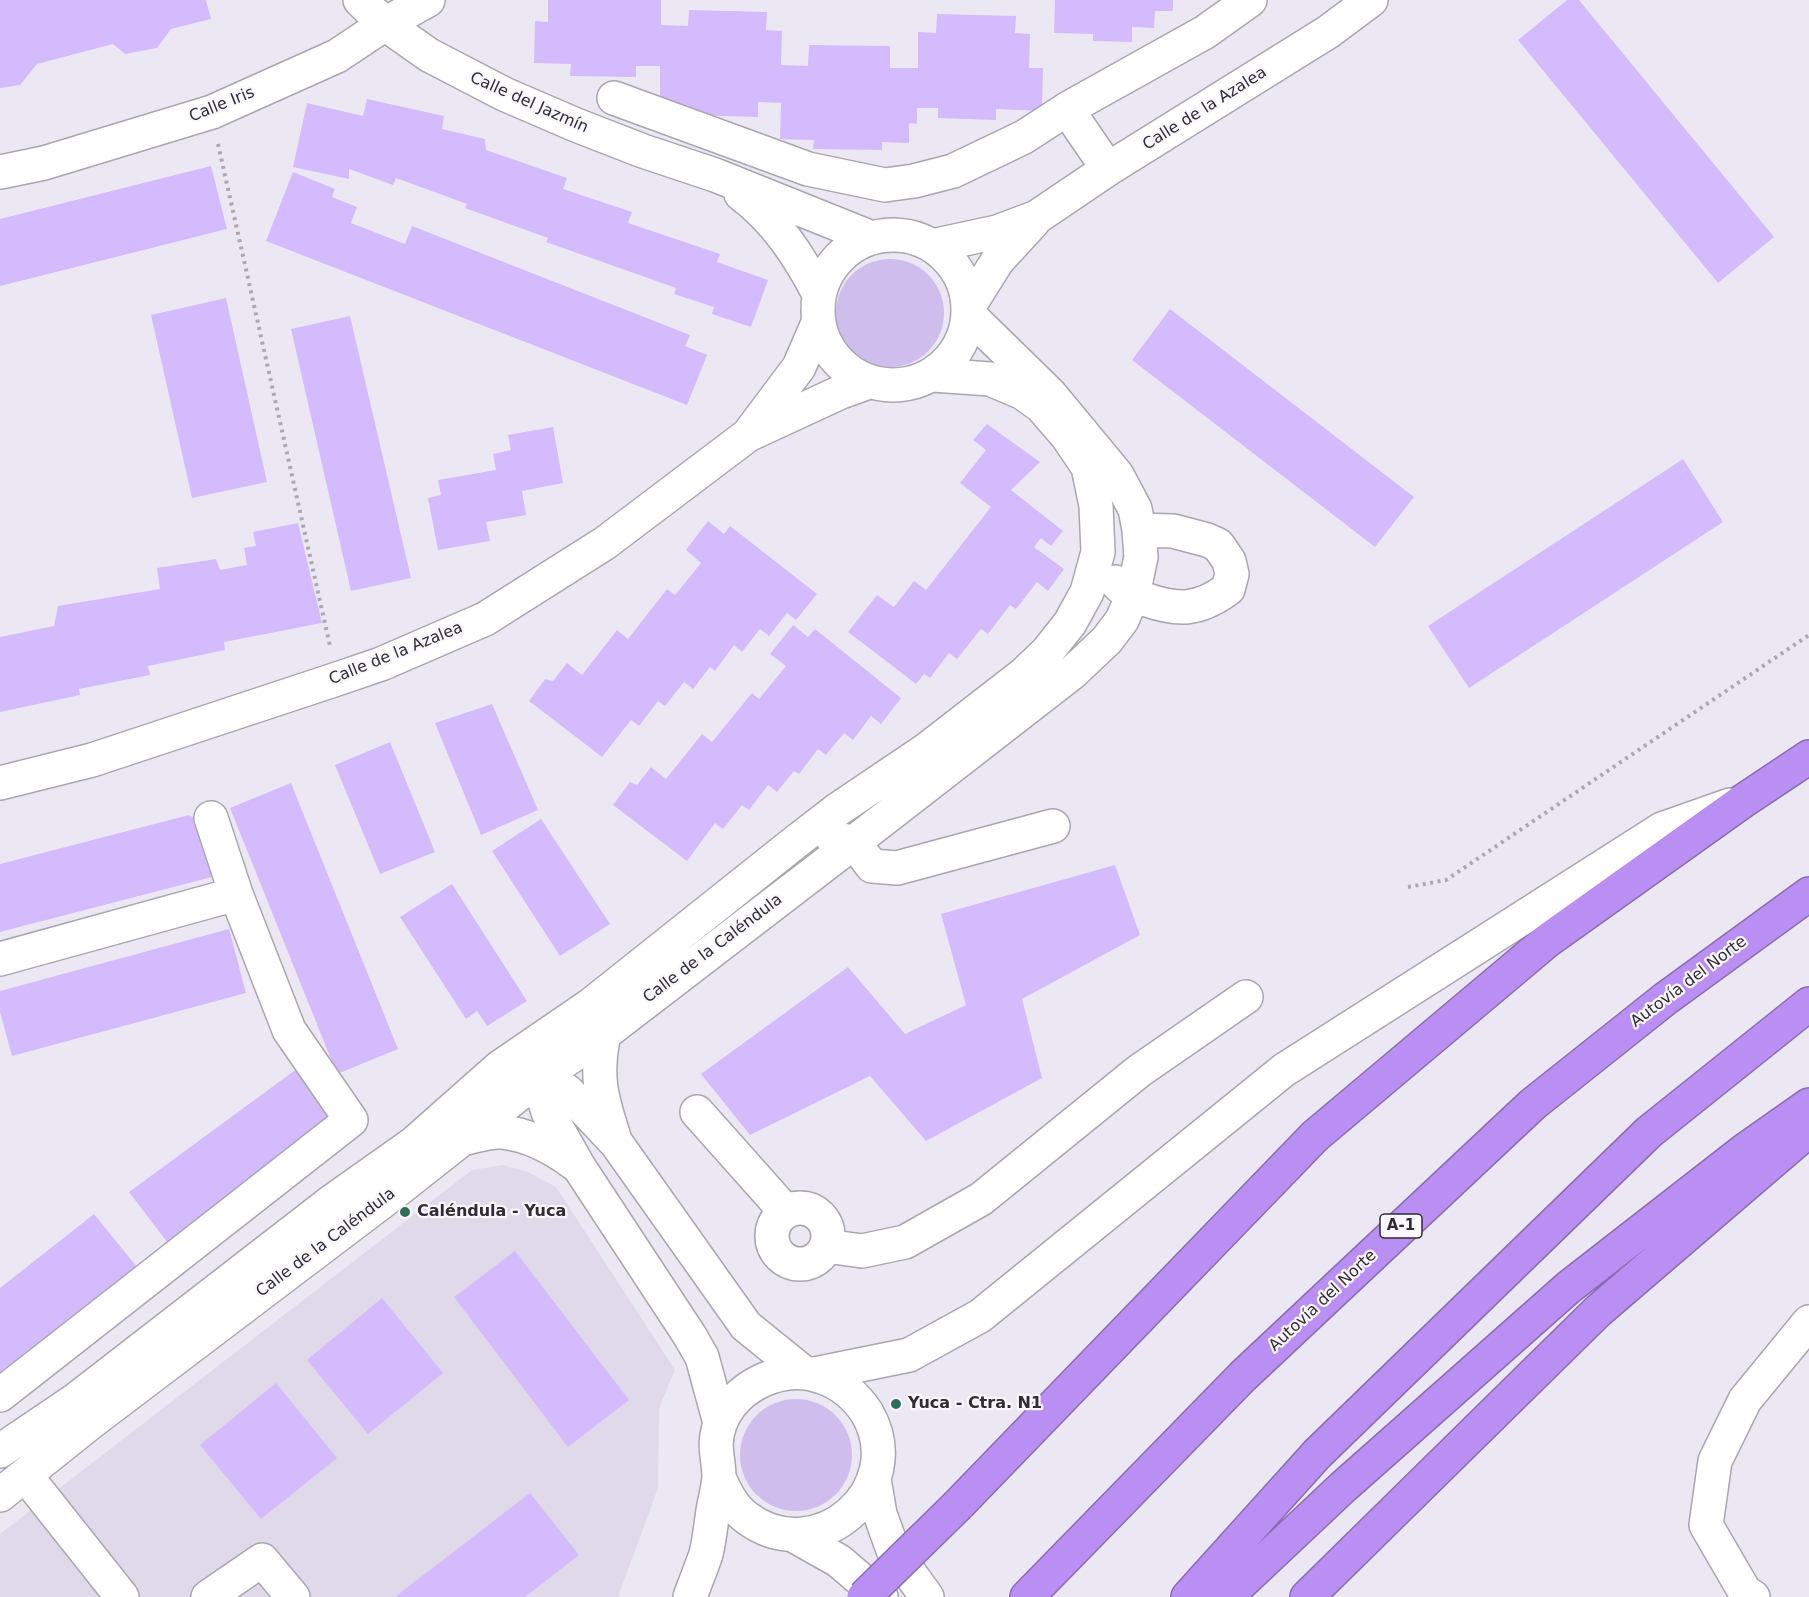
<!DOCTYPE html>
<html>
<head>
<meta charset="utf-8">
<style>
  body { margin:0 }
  canvas { display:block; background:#ece8f3 }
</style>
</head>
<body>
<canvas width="1809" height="1597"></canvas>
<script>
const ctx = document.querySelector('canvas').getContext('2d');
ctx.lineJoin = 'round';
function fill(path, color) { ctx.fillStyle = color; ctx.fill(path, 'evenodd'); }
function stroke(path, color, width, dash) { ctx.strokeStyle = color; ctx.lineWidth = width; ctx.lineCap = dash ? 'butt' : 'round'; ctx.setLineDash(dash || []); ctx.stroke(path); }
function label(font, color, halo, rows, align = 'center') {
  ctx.font = font + ' "DejaVu Sans",sans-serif'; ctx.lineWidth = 4.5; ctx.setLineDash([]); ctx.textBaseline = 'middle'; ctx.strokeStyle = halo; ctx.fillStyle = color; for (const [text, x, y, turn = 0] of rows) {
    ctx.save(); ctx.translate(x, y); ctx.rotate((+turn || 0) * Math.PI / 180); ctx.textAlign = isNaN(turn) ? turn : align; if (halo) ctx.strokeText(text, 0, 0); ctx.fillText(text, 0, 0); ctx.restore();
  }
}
fill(new Path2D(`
  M503 1165 528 1172 556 1187 675 1370 659 1408 658 1488 618 1597H0V1534L472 1170Z`), '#dfd9ea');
fill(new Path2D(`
  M836 313a54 54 0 1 1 108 0a54 54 0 1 1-108 0Z
  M740 1455a56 56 0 1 1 112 0a56 56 0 1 1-112 0Z`), '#cfbdee');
fill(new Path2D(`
  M0 0H206L211 19 171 29 157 48 125 54 113 44 37 64 20 85 0 88Z
  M548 0H661V25L688 26 689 10 767 12 766 30 782 31 781 65 808 66 809 45 890 46V68H918V32L936 33 937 14 1016 16 1015 33 1030 34 1029 68H1043L1042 111 996 109V120L938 118V108H917V124L909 123V143L882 142V150L813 149 814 140 780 139 781 103 758 102V117L687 115 688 105 660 104V66H636V77L570 76 571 64 534 63 535 21 548 22Z
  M1055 0H1173V11H1155L1154 28 1132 27V42L1093 41V34L1054 33Z
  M1567 0H1579L1774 237 1718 283 1518 40Z
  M367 99 444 116 442 129 485 139 486 150 567 178 563 189 632 212 628 223 720 254 717 262 768 280 751 327 712 314 714 307 674 294 676 288 546 242 548 238 465 208 467 204 396 178 393 185 349 169V179L293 167 307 103 363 116Z
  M211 166 227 229 0 286V219Z
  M293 172 335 189 332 197 357 207 351 223 405 244 412 226 690 335 685 346 707 355 687 405 266 241Z
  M226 298 267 482 192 498 151 315Z
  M1170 309 1414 497 1375 547 1132 360Z
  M350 316 411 578 351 591 291 329Z
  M987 424 1040 462 1011 490 1063 531 1051 546 1041 538 1034 547 1064 569 1048 591 1037 582 1016 609 1010 605 988 634 981 629 957 659 949 653 930 678 924 674 916 684 848 632 877 595 894 607 914 581 926 590 991 507 960 483 986 450 973 440Z
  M553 427 563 483 522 491 526 515 486 522 490 541 438 550 428 498 441 495 438 480 496 470 493 454 511 450 508 435Z
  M1683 459 1723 522 1469 688 1428 626Z
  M708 521 724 534 730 526 817 594 796 620 787 613 769 636 760 629 742 652 734 645 715 671 710 667 693 689 684 682 665 706 658 701 639 726 631 720 602 757 529 701 545 679 553 681 567 663 582 675 617 630 628 639 667 589 675 595 701 563 686 550Z
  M298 523 322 623 224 642 225 650 148 666 150 675 79 689 80 695 0 712V637L54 626 58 606 160 589 157 568 216 559 220 570 247 565 244 548 256 546 253 532Z
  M793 625 808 637 815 629 901 698 881 724 871 716 853 740 844 733 826 755 818 749 799 774 794 771 777 792 768 785 749 810 742 805 723 829 715 823 687 861 613 805 630 782 637 785 651 767 666 779 702 734 712 742 752 693 759 699 786 666 770 654Z
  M492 704 538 810 481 835 435 723Z
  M390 742 435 852 380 874 335 765Z
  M291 783 398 1049 337 1074 230 808Z
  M189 815 197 820 212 877 0 932V864Z
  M541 819 610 924 560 956 492 851Z
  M1115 865 1140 935 1022 999 1042 1078 926 1141 870 1076 750 1135 701 1074 848 967 905 1034 966 1005 941 914Z
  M452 884 527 1001 487 1026 477 1011 466 1019 400 917Z
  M229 929 246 993 12 1056 0 1012V991Z
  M298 1068 335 1119 167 1242 129 1192Z
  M94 1214 137 1267 0 1375V1288Z
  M515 1251 629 1400 568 1447 454 1297Z
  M382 1298 443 1373 368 1434 307 1360Z
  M276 1383 337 1458 261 1519 200 1445Z
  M530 1493 579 1555 525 1597H395Z`), '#d4bbfd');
const minor = new Path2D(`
  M360 0 385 24 429 55 504 94 576 125 643 151 715 175 872 238
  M614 98 808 169 885 185 914 181 953 171 1024 137 1067 109 1205 32 1250 0
  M1067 109 1108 169
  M0 172 44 163 212 112 337 56 385 24 428 0
  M741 194C776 220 799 256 819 294
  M818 310a75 75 0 1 1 150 0a75 75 0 1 1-150 0Z
  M932 246 997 232 1037 217 1108 169 1328 32 1371 0
  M969 306 998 260 1033 222
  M751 431 799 367 818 323
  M1116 582C1123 591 1133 595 1144 599 1178 611 1198 611 1228 589L1232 574 1229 561 1218 545 1207 540 1173 531 1139 530
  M0 783 92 760 337 679 381 664 485 619 605 543 748 435 841 392 869 382
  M833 839C853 838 861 852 872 866L897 868 1053 826
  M0 959 236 894
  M604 1034C595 1076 601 1097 614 1137
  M543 1063 538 1079 548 1112 579 1167 690 1336 702 1357 720 1423
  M521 1076H526L558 1085 568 1092 617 1144 746 1326 803 1372
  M697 1112 786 1212
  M462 1139C475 1136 489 1131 503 1132 530 1135 555 1149 575 1164
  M772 1236a28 28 0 1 1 56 0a28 28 0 1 1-56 0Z
  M826 1246 862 1251 905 1242 981 1199 1139 1071 1246 997
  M815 1374 909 1355 980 1316 1284 1070 1662 829 1730 805
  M0 1395 351 1120 289 1030 236 894 211 818
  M0 1451 74 1401 331 1202 413 1144 500 1067 592 1004 793 844 837 810 926 750 1024 674 1047 652 1070 623 1087 592 1098 552 1096 506 1088 467 1067 436 1041 406 1023 393 990 379 933 375
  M26 1476 122 1597
  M874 1479 880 1514 893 1550 927 1597
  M0 1495 90 1423 391 1195 538 1079 604 1034 853 843 1072 673 1107 640 1122 620 1133 595 1141 557 1139 530 1135 509 1117 475 1050 394 968 314
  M793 1535 839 1561 881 1597
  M208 1597 262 1560 293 1597
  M690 1597C695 1583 701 1569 706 1554 710 1538 711 1521 714 1505 716 1496 718 1486 719 1478 719 1457 712 1446 720 1424 735 1385 783 1363 822 1377 840 1383 856 1396 867 1413 911 1489 817 1570 747 1518 733 1508 726 1493 719 1478
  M1753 1597 1745 1592 1706 1525 1715 1461 1745 1400 1809 1322`);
const highway = new Path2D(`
  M958 1505 1315 1136 1548 940 1743 801 1809 757
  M1027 1597 1243 1376 1533 1104 1665 999 1809 894
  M1188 1597 1317 1454 1649 1132 1809 1004
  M1226 1597 1343 1487 1569 1287 1745 1150 1809 1105
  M1307 1597 1598 1311 1809 1130`);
stroke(minor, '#a9a6b0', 36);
stroke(highway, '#896db0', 36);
stroke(new Path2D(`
  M218 144 330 646
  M1408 887 1446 880 1809 635`), '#aca8b1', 4, [3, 4.5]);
stroke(minor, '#fff', 33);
stroke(highway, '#b98ff4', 33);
const highwayBridge = new Path2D(`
  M864 1597 958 1505`);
stroke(highwayBridge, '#896db0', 36, []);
stroke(highwayBridge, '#b98ff4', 33);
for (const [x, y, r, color] of [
  [405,1212,6,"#316f5b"],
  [896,1404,6,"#316f5b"]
]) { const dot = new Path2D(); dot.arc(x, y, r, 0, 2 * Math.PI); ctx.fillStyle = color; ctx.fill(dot); stroke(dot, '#f9f6fe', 2); }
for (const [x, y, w] of [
  [1401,1226,42]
]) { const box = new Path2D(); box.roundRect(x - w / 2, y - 12, w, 24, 4.5); ctx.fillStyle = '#f9f6fe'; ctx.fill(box); stroke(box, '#2f2d31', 1.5); }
label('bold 15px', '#2f2d31', null, [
  ["A-1",1401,1226]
]);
label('16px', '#2f2d31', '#f9f6fe', [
  ["Calle del Jazmín",529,103,24],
  ["Calle Iris",222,105,-22],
  ["Calle de la Azalea",1205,109,-32],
  ["Calle de la Azalea",396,654,-22],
  ["Calle de la Caléndula",713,949,-37],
  ["Autovía del Norte",1689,982,-37],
  ["Calle de la Caléndula",326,1243,-37],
  ["Autovía del Norte",1323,1301,-43]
]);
label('bold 16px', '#2f2d31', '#f9f6fe', [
  ["Caléndula - Yuca",417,1212],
  ["Yuca - Ctra. N1",908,1404]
], 'left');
</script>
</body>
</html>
